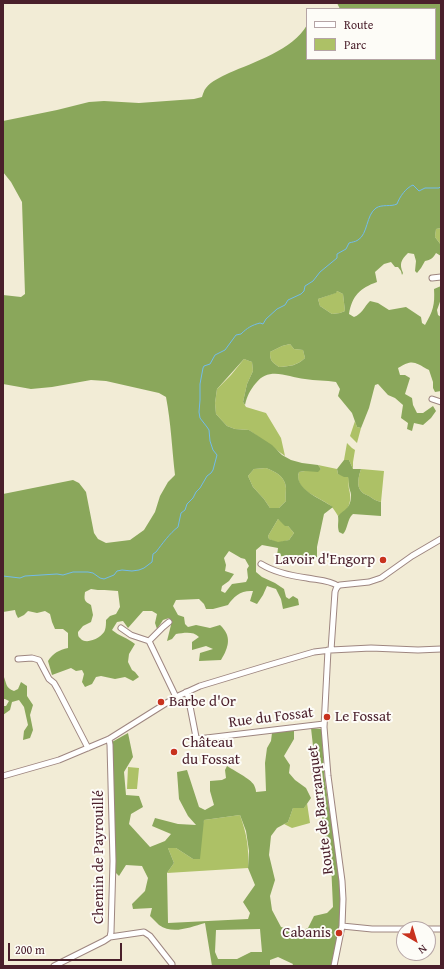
<!DOCTYPE html>
<html>
<head>
<meta charset="utf-8">
<style>
  body { margin:0 }
  #map { position:relative; width:444px; height:969px; overflow:hidden; background:#f2ecd6; font-family:"Gentium Book Plus",serif }
  canvas { display:block }
  .frame { position:absolute; inset:0; border:4px solid #4a1f2b; pointer-events:none }
  .legend { position:absolute; left:306px; top:8px; width:130px; height:52px; box-sizing:border-box; background:#fdfcf7; border:1px solid #b5a4a5; margin:0; padding:5px 7px; list-style:none; font-size:12px; color:#4a1f2b }
  .legend li { display:flex; align-items:center; gap:8px; height:20px }
  .legend b { width:20px; border:1px solid #b5a4a5 }
  .north { position:absolute; left:396px; top:921px; width:40px; height:40px; box-sizing:border-box; background:#fdfcf7; border:1px solid #b5a4a5; border-radius:50%; rotate:142deg; font-size:11px; font-weight:700; line-height:16px; text-align:center; color:#4a1f2b }
  .north::after { content:''; display:block; margin:auto; width:14px; height:18px; background:#c8321e; clip-path:polygon(50% 0,100% 100%,50% 72%,0 100%) }
  .scale { position:absolute; left:8px; top:943px; width:114px; height:18px; box-sizing:border-box; border:2px solid #4a1f2b; border-top:0; padding-left:5px; font-size:12px; line-height:14px; white-space:nowrap; color:#4a1f2b; -webkit-text-stroke:3px #fdfcf7; paint-order:stroke }
</style>
</head>
<body>
<div id="map">
<canvas width="444" height="969"></canvas>
<div class="frame"></div>
<ul class="legend">
<li><b style="height:5px;background:#fff"></b>Route</li>
<li><b style="height:11px;background:#adc166"></b>Parc</li>
</ul>
<div class="north">N</div>
<div class="scale">200 m</div>
</div>
<script>
const ctx = document.querySelector('canvas').getContext('2d');
ctx.lineJoin = 'round';
function fill(path, color) { ctx.fillStyle = color; ctx.fill(path, 'evenodd'); }
function stroke(path, color, width, dash) { ctx.strokeStyle = color; ctx.lineWidth = width; ctx.lineCap = dash ? 'butt' : 'round'; ctx.setLineDash(dash || []); ctx.stroke(path); }
function label(font, color, halo, rows, align = 'center') {
  ctx.font = font + ' "Gentium Book Plus",serif'; ctx.lineWidth = 4; ctx.setLineDash([]); ctx.textBaseline = 'middle'; ctx.strokeStyle = halo; ctx.fillStyle = color; for (const [text, x, y, turn = 0] of rows) {
    ctx.save(); ctx.translate(x, y); ctx.rotate((+turn || 0) * Math.PI / 180); ctx.textAlign = isNaN(turn) ? turn : align; if (halo) ctx.strokeText(text, 0, 0); ctx.fillText(text, 0, 0); ctx.restore();
  }
}
fill(new Path2D(`
  M441 228V245L435 237 436 229Z
  M337 291 343 294 345 311 340 313 332 314 320 306 318 299 335 293Z
  M290 344 294 349 303 350 305 358C296 366 290 366 279 367 272 362 270 361 270 352L282 346Z
  M244 359 252 362 253 371 247 384 243 402 246 407 266 413 281 438 285 456 249 430 235 429 227 426 216 414 215 403 217 389 231 375Z
  M355 421 357 427 361 428 357 443 350 436Z
  M347 443 352 448 355 450 353 462V469L349 460H344Z
  M318 465 337 469 338 474 348 476C350 481 348 484 349 489 351 496 351 504 346 510 344 513 340 514 338 516 336 513 334 509 331 506 320 497 293 490 299 472L305 471H318L321 469Z
  M266 468C276 472 285 476 286 488 286 492 285 496 286 501L279 508H270L264 499 253 487 248 476 254 469Z
  M361 469 384 471 381 502C376 501 373 499 369 496 367 495 363 494 361 491 356 486 359 475 361 469Z
  M278 519 288 526 294 533 289 540 278 543 269 539 268 536Z
  M128 767 139 768 137 789H127Z
  M307 803 310 823 292 828 284 824 288 822 293 808H304Z
  M240 815C247 835 249 847 248 868L167 873 174 863 168 848H176L193 859 204 820Z`), '#adc166');
fill(new Path2D(`
  M337 3H441V228L436 229 435 237 441 245V256L436 253C433 258 431 260 425 261L421 268 417 273 415 271 416 261 414 254 408 253C401 260 399 264 403 273L402 275 401 271 398 267H395L391 262 384 264 375 272 377 282C360 288 352 296 349 314L354 317C362 314 364 307 370 301L378 303 389 310 406 307 421 317 422 323 425 325C433 311 435 305 434 289L441 286V299L437 310 438 315 441 317V391L435 392 433 388V382L429 370C414 362 413 359 398 368L400 375H405L410 378 405 394 412 398 413 405 417 413H423L433 406 436 411 431 418 423 425 414 423 412 431 407 429 408 423 401 418 403 405 395 398 388 395 378 384 375 385 369 408 361 428 357 427 352 413 338 396 340 389 336 382C326 380 315 381 305 379 288 377 269 366 256 383 250 390 247 396 245 405L243 402 247 384 253 371 252 362 244 359 217 389 215 403 216 414 227 426 235 429 249 430 272 445 282 455 291 460 302 463 318 465 321 469 318 472 305 471 299 472C293 489 322 499 333 507L324 514 317 547V557L277 556 278 548 262 545 256 550V572L262 577 275 583 284 589 286 597 289 599 293 596 298 599 299 605 283 609 281 599 276 589 267 586 263 595 257 604 250 601 253 591C241 590 234 596 228 605L213 609H206L204 604 199 599 176 600 173 606 178 615 184 617 185 624 188 627 196 625 210 628 220 625C232 636 229 647 221 660L199 661 200 653 213 649 206 646 192 650V642L199 637C193 631 184 633 176 634L172 639 167 641 171 625 169 618 163 620 157 629 155 623 157 614 152 611H143L128 628 123 621 117 622 112 630C119 636 128 638 135 644L129 654 128 662 132 670 135 672 139 677 133 681 125 677 115 679 101 676 96 677 92 684 85 687 82 682 84 674 82 670 76 671 71 668 52 675 48 661C53 653 59 650 68 648V633L63 629H55L52 622 50 614 45 611 37 613 28 611 24 615 18 618 16 614 15 610 3 612V494L73 480 79 483 86 492 94 533 98 539 106 543 130 540 144 530 155 512 160 496 168 482 175 475C172 449 171 423 166 397L159 393 106 381 91 380 52 387 31 389 3 384V295L21 297 25 294 22 202 11 182 3 172V121L57 110 89 102 104 101 139 103 194 99 202 97C203 94 204 90 206 88 211 81 221 77 229 73 254 62 293 50 307 25V59H435V9H340ZM337 291 343 294 345 311 340 313 332 314 320 306 318 299 336 293ZM290 344 294 349 303 350 305 358C296 366 291 366 279 367 272 362 270 361 270 352L282 346ZM266 468C276 472 285 476 286 488 286 492 285 496 286 501L279 508H270L264 499 253 487 248 476 254 469ZM278 519 285 526H288L294 533 289 540 278 542 269 539 268 536ZM229 551 241 558 245 559 249 566 247 569 248 578 246 582 232 584 225 593 221 591 222 586 229 581 234 574 225 571 226 565 224 558ZM91 589C100 591 109 590 118 591L120 607 116 614 110 616 106 620C106 623 106 627 105 630 103 637 86 646 80 638 78 637 78 634 78 632L83 626 91 622 93 615 91 605C84 601 84 600 85 592Z
  M344 460H349L353 469H361C359 475 356 486 361 491 363 494 367 495 369 496 373 499 376 501 381 502V516L353 514C347 519 348 529 343 534L339 532C337 525 339 523 338 516 345 509 351 508 351 495 351 492 349 489 349 486 349 482 349 481 348 477H344L338 474 337 469Z
  M3 675C7 683 5 688 14 691L18 689 21 682 27 686V696L33 705 30 715 33 730 30 738 23 740 24 731 28 725 24 707 19 700 12 702 10 710 3 715V706H6L9 701 5 699H3Z
  M311 728 322 729C323 748 323 768 326 787 331 825 340 864 341 902 342 924 337 945 332 966H306L303 965 302 966H292L293 964 278 957 270 960V966H212L205 923C190 927 173 935 159 925 156 922 153 919 150 916L152 908 133 909 132 904 145 891 148 878 142 866 126 865 119 876 115 872 112 742 128 733 133 757 124 772 126 795 139 796 143 807 131 814 129 824 150 847 165 841 171 834 152 826 155 818 178 824 196 825 188 816 179 799 177 772 187 770 199 807 205 810 214 805 210 791V781L222 780 226 778 225 770 227 766C233 770 251 779 254 785 255 787 256 790 256 792L266 791 265 763 267 748 271 741 272 733 294 730V739L284 756 290 765 289 773 295 780 306 788 311 798 304 808H293L288 822 277 828 271 836 269 855 275 880 270 896 272 910 281 927 299 932 308 928 314 916 327 913 333 907 331 863 316 787 312 773 314 755ZM240 815 246 831 249 851 248 868 255 885 243 902 250 913 248 919 168 923 167 873 174 863 168 848H176L193 859H200L204 820ZM260 929 262 952H251L237 959H218L215 952 216 930Z`), '#8aa75b');
stroke(new Path2D(`
  M3 576 20 578 25 576 57 574 63 575 73 572H88L93 573 100 578 104 579 114 575 117 571 122 570 132 571 139 570 144 568 152 562 153 554 156 552C162 544 170 533 178 527L181 513 185 510 187 504 193 498 196 492 200 488 207 476 211 473 213 470 217 455 213 450 210 441 209 430 207 427 200 418 199 412 200 400V384L203 368 204 366 210 364 215 355 225 350 236 335 241 334C247 328 252 325 260 323L263 324 266 319 277 309 285 305 288 300 301 294 304 291 305 286 313 281 320 272 337 258V254L346 249 349 243C352 242 355 242 358 240 368 234 366 215 376 208 382 204 391 207 397 204 400 196 406 188 413 185L419 191 425 188H439L441 186`), '#72bcea', 1);
const minor = new Path2D(`
  M432 278 441 277
  M432 399 441 402
  M261 564C274 572 292 576 307 578 316 580 330 580 338 586
  M121 628 131 635 149 641 176 697
  M149 641 163 627 169 622
  M328 650 324 727 328 776 342 881 343 899 342 926 334 966
  M331 650 335 592 336 589 338 586 340 585 369 582 381 578 412 556 441 539
  M18 659 32 658 39 660 49 679 54 683 58 690 88 748
  M186 692 188 696 196 737 198 739 324 724
  M3 776 59 760 109 739 176 697 200 686 266 666 314 652 331 650 371 648 418 650 441 649
  M342 926 372 929H404
  M428 929H441
  M110 937 144 932 150 936 172 964V966
  M54 966 104 941 110 937 111 932 113 861 110 745 109 739`);
stroke(minor, '#9e8680', 7);
stroke(minor, '#fff', 5);
for (const [x, y, r, color] of [
  [383,560,4,"#c8321e"],
  [161,702,4,"#c8321e"],
  [327,717,4,"#c8321e"],
  [174,752,4,"#c8321e"],
  [339,933,4,"#c8321e"]
]) { const dot = new Path2D(); dot.arc(x, y, r, 0, 2 * Math.PI); ctx.fillStyle = color; ctx.fill(dot); stroke(dot, '#fdfcf7', 1.5); }
label('15px', '#4a1f2b', '#fdfcf7', [
  ["Lavoir d'Engorp",375,560,"right"],
  ["Barbe d'Or",169,702],
  ["Le Fossat",335,717],
  ["Château",182,743],
  ["du Fossat",182,760],
  ["Cabanis",331,933,"right"]
], 'left');
label('15px', '#4a1f2b', '#fdfcf7', [
  ["Rue du Fossat",271,718,-7],
  ["Route de Barranquet",321,810,-97],
  ["Chemin de Payrouillé",99,857,-90]
]);
</script>
</body>
</html>
